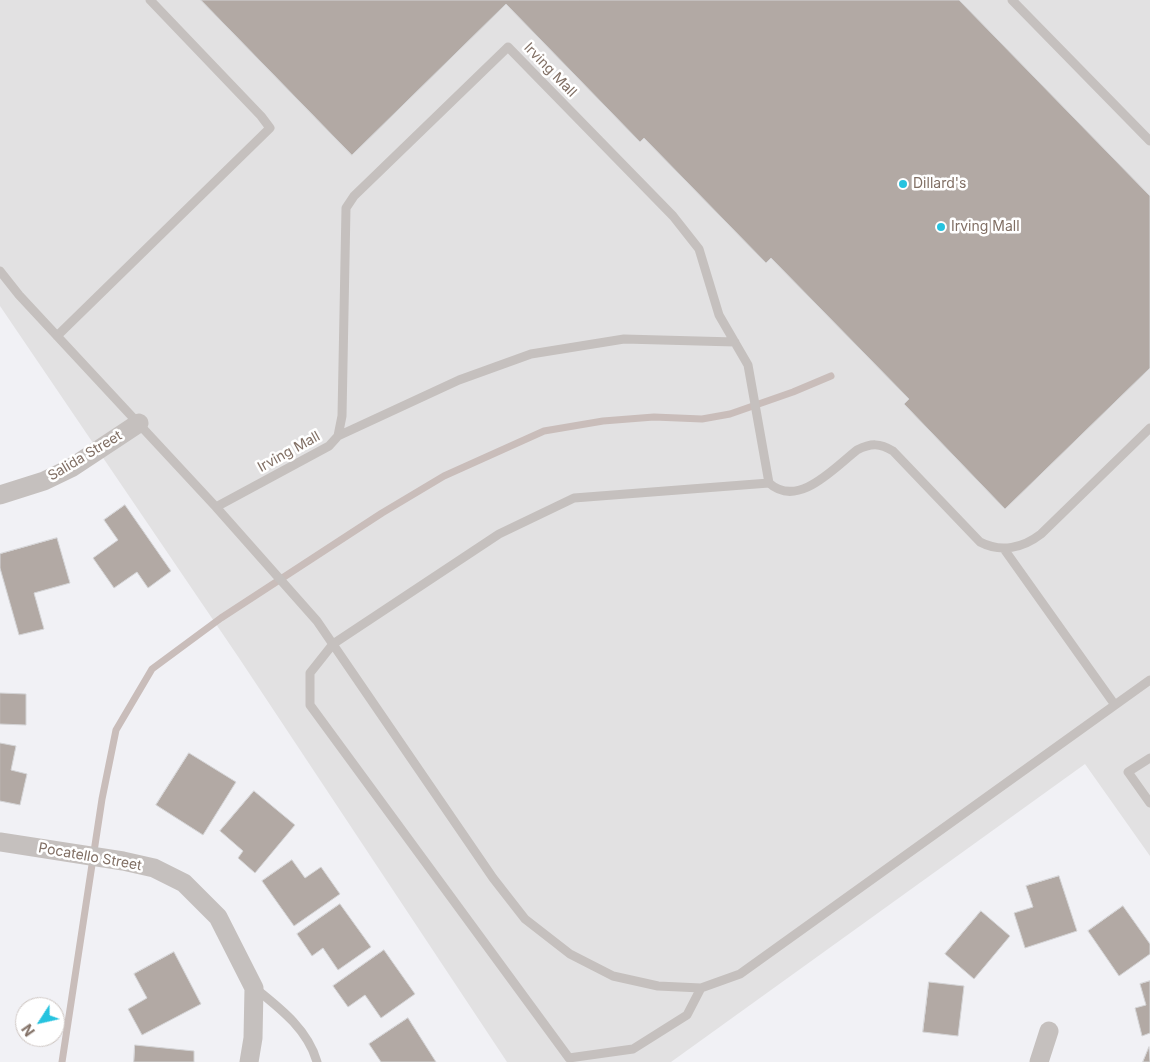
<!DOCTYPE html>
<html>
<head>
<meta charset="utf-8">
<style>
  body { margin:0 }
  #map { position:relative; width:1150px; height:1062px; overflow:hidden; background:#f1f1f5; font-family:Inter,sans-serif }
  canvas { display:block }
  .north { position:absolute; left:15px; top:997px; width:50px; height:50px; box-sizing:border-box; background:#fff; border:1px solid #cdc5c1; border-radius:50%; rotate:235deg; font-size:14px; font-weight:700; line-height:20px; text-align:center; color:#816f64 }
  .north::after { content:''; display:block; margin:auto; width:18px; height:22px; background:#26c3df; clip-path:polygon(50% 0,100% 100%,50% 72%,0 100%) }
</style>
</head>
<body>
<div id="map">
<canvas width="1150" height="1062"></canvas>
<div class="north">N</div>
</div>
<script>
const ctx = document.querySelector('canvas').getContext('2d');
ctx.lineJoin = 'round';
function fill(path, color) { ctx.fillStyle = color; ctx.fill(path, 'evenodd'); }
function stroke(path, color, width, dash) { ctx.strokeStyle = color; ctx.lineWidth = width; ctx.lineCap = dash ? 'butt' : 'round'; ctx.setLineDash(dash || []); ctx.stroke(path); }
function label(font, color, halo, rows, align = 'center') {
  ctx.font = font + ' Inter,sans-serif'; ctx.lineWidth = 5; ctx.setLineDash([]); ctx.textBaseline = 'middle'; ctx.strokeStyle = halo; ctx.fillStyle = color; for (const [text, x, y, turn = 0] of rows) {
    ctx.save(); ctx.translate(x, y); ctx.rotate((+turn || 0) * Math.PI / 180); ctx.textAlign = isNaN(turn) ? turn : align; if (halo) ctx.strokeText(text, 0, 0); ctx.fillText(text, 0, 0); ctx.restore();
  }
}
fill(new Path2D(`
  M0 0H1150V856L1085 764 671 1062H507L239 658 0 306Z`), '#e2e1e2');
stroke(new Path2D(`
  M62 1062 102 799 116 730 152 669 221 618 382 513 444 476 544 431 603 421 654 417 702 419 730 414 793 392 831 376`), '#c9bdba', 7);
const building = new Path2D(`
  M201 0H959L1150 196V368L1005 509 904 404 909 399 771 258 766 263 644 138 640 142 506 4 352 155Z
  M125 505 171 571 148 588 137 572 114 588 93 558 118 540 104 520Z
  M57 538 70 583 34 593 44 629 19 635 0 568V554Z
  M0 693 26 694V725L0 724Z
  M0 743 16 746 11 770 27 774 20 805 0 801Z
  M189 753 236 782 203 835 156 805Z
  M254 791 295 825 255 873 238 858 243 851 220 831Z
  M292 860 305 878 321 867 340 894 294 926 262 881Z
  M1059 876 1077 931 1025 948 1014 913 1033 907 1026 886Z
  M340 904 371 947 338 970 323 948 312 956 297 934Z
  M1123 906 1150 944V954L1119 976 1088 931Z
  M981 911 1010 936 974 979 945 954Z
  M384 950 415 994 381 1018 365 995 348 1007 333 986Z
  M174 952 201 1004 142 1035 128 1009 147 998 134 974Z
  M1150 981V1033L1142 1036 1135 1008 1146 1005 1140 984Z
  M929 982 964 986 958 1036 923 1032Z
  M408 1018 436 1062H381L369 1044Z
  M135 1045 194 1051V1062H134Z
  M1149 1047 1150 1062H1143Z`);
fill(building, '#b2a9a4');
stroke(building, '#d4d4d6', 1);
stroke(new Path2D(`
  M1012 0 1150 141
  M0 271 19 295 216 507 329 446 338 436 342 416 346 208 354 196 508 47 673 216 699 249 719 315 748 365 769 483C798 509 834 468 857 450 871 443 880 443 893 451L980 542C1001 553 1023 548 1041 534L1150 428
  M57 336 270 128 261 116 150 0
  M338 436 459 380 531 354 624 339 735 342
  M216 507 317 621 493 878 525 919 570 954 613 976 658 986 701 988 740 974 1115 705 1004 549
  M1115 705 1150 680
  M1150 758 1128 772 1150 803
  M701 988 687 1015 633 1049 569 1058 310 705V673L333 644 499 534 574 498 769 483
  M256 989C281 1009 308 1030 317 1062`), '#c5c0be', 9);
stroke(new Path2D(`
  M0 495 44 481 71 468 139 423
  M0 842 123 861 154 868 184 883 218 917 254 988 253 1038 249 1062
  M1039 1062 1049 1031`), '#c5c0be', 19);
for (const [x, y, r, color] of [
  [903,184,5,"#26c3df"],
  [941,227,5,"#26c3df"]
]) { const dot = new Path2D(); dot.arc(x, y, r, 0, 2 * Math.PI); ctx.fillStyle = color; ctx.fill(dot); stroke(dot, '#fff', 2); }
label('14px', '#816f64', '#fff', [
  ["Irving Mall",550,70,46],
  ["Irving Mall",289,452,-29],
  ["Salida Street",85,456,-31],
  ["Pocatello Street",90,857,10]
]);
label('14px', '#816f64', '#fff', [
  ["Dillard's",913,184],
  ["Irving Mall",951,227]
], 'left');
</script>
</body>
</html>
